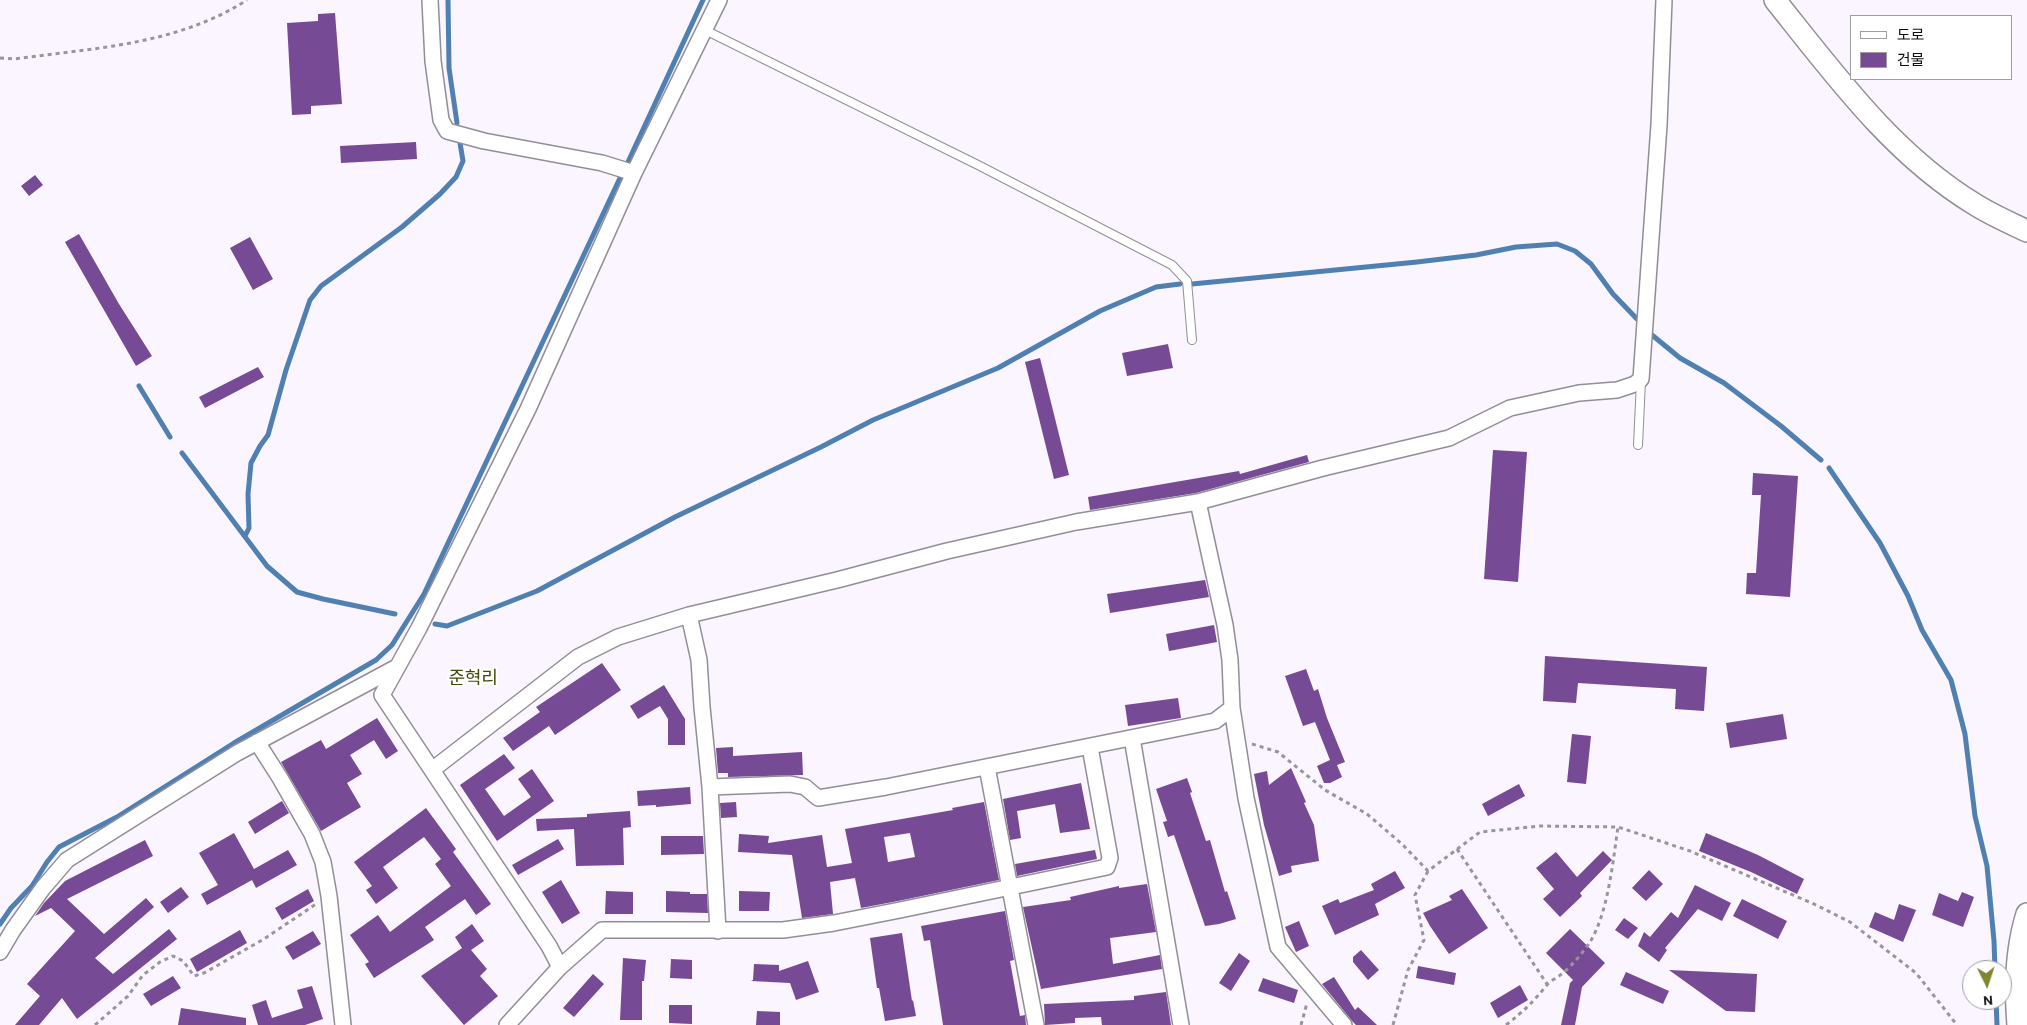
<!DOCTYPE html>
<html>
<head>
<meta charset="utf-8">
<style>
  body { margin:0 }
  #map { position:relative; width:2027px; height:1025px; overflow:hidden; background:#faf5fe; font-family:Overpass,"Noto Sans KR",sans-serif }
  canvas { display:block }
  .legend { position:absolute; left:1850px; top:15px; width:162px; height:65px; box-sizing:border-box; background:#fff; border:1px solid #9f9e9f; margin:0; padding:6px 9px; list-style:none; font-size:15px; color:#0e0c0f }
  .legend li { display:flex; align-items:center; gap:10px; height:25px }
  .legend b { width:25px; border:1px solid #9f9e9f }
  .north { position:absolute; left:1962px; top:960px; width:50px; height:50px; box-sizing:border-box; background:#fff; border:1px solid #9f9e9f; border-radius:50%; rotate:176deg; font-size:14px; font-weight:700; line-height:20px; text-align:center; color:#0e0c0f }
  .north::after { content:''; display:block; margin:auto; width:18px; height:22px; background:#818530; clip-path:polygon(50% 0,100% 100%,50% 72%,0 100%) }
</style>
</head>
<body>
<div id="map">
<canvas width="2027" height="1025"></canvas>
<ul class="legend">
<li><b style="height:6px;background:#fff"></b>도로</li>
<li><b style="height:14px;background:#764a94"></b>건물</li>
</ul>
<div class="north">N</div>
</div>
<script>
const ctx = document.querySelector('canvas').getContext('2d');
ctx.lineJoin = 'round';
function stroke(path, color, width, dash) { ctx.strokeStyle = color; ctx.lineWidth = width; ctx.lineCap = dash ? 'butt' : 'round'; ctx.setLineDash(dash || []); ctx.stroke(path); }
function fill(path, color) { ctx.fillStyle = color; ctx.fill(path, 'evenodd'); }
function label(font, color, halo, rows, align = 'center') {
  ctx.font = font + ' Overpass,"Noto Sans KR",sans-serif'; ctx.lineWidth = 5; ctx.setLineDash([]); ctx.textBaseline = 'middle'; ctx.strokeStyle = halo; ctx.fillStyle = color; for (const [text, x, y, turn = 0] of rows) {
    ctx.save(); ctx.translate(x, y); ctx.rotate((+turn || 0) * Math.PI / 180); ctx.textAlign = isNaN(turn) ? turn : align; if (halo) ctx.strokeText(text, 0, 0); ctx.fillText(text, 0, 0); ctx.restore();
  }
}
stroke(new Path2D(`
  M448 0 449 68 457 123
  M628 162 703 0
  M1192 284 1417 262 1476 255 1516 247 1557 244 1575 251 1591 264 1613 294 1637 319
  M1652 335 1680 358 1724 383 1781 426 1821 460
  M139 386 170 437
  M182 453 267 566 297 592 323 599 395 614
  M1829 468 1880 543 1908 596 1922 630 1951 680 1965 734 1975 816 1987 866 1994 941 1995 970
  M245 536 249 528 248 494 251 463 260 446 268 435 286 370 310 300 321 286 402 227 440 194 456 177 463 161 460 143
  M435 624 447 626 537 591 675 517 821 447 873 420 998 368 1100 311 1156 287 1180 284
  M0 924 11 908 32 886 47 862 59 847 117 817 234 743 376 660 392 645 424 594 620 178
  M1996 1000 1997 1025`), '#5080b1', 5);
fill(new Path2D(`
  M335 13 342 104 311 106V114L292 115 287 23 318 21V14Z
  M416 142 417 159 341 163 340 146Z
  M35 175 43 185 29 196 21 186Z
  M79 234 119 304 152 356 136 366 65 242Z
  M250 237 273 279 253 290 230 248Z
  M1168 344 1173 368 1127 376 1122 353Z
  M1040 358 1069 475 1054 479 1025 362Z
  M258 367 264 377 205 408 199 397Z
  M1493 450 1527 452 1518 582 1484 579Z
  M1307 455 1309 462 1196 493 1090 510 1088 497 1239 471 1240 474Z
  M1753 473 1798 476 1790 597 1746 594 1747 573H1756L1761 495H1752Z
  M1205 580 1209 597 1110 613 1107 594Z
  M1214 625 1217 642 1169 651 1166 634Z
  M1545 656 1707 667 1704 711 1675 709 1676 689 1578 683 1576 703 1543 701Z
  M602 663 621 690 555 735 549 726 513 751 503 738 540 712 536 707Z
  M1306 669 1314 691 1318 689 1327 718 1345 762 1337 765 1342 777 1330 783H1324L1317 766 1330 760 1315 722 1303 726 1285 676Z
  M664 685 685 719V745H668V719L660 706 638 719 630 706Z
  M1178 698 1181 718 1128 726 1125 705Z
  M1783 714 1787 739 1730 748 1726 723Z
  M377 718 398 751 386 759 374 740 350 755 362 774 347 783 361 807 321 831 281 762 321 740 326 749Z
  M1572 734 1591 736 1586 784 1567 782Z
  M733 747V756L802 752 803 775 728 777V773H718L716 748Z
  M504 754 515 768 485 789 504 816 531 797 518 779 532 769 554 801 497 841 460 785Z
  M1291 768 1306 802 1304 803 1314 825 1319 861 1291 866 1292 872 1279 876 1264 825 1254 774 1267 771 1269 785Z
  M1187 778 1192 792 1190 793 1206 841 1210 840 1225 892 1227 891 1236 919 1219 924 1205 926 1174 835 1168 837 1163 822 1167 821 1156 789Z
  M1081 783 1090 829 1060 833 1055 804 1017 811 1021 838 1010 840 1003 799Z
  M1519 784 1525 796 1488 816 1482 804Z
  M690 787 691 804 656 807V805L638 806 637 791Z
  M282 801 289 813 255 834 248 822Z
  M736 802 737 817 721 818 720 803Z
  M984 802 999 880 898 901 861 908 855 878 830 882 833 914 802 918 792 855 738 852 739 834 769 836 768 843 822 835 827 867 852 863 845 829 953 810 952 808ZM910 833 915 857 888 862 884 837Z
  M426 808 456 849 453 852 491 904 476 915 465 899 425 927 434 940 374 978 365 964 369 962 350 935 378 915 390 932 451 886 435 864 441 859 424 837 383 867 398 888 376 904 366 890 372 886 354 862Z
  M630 811 631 827 623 828 624 865 576 866 574 829 537 831 536 819 587 817V814Z
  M234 833 254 869 288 850 297 865 256 888 252 880 207 905 201 894 218 885 199 853Z
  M1706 833 1758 855 1804 879 1797 894 1751 872 1699 851Z
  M661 836H703L704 854 661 855Z
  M558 839 564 849 518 875 512 865Z
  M145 840 153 856 67 899 104 934 146 898 154 907 95 958 113 974 169 929 177 939 77 1019 62 998 39 1025H15L40 996 27 984 75 931 51 908 35 916 44 903 65 881Z
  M1095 850 1097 859 1017 876 1015 864Z
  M1603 851 1612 860 1580 893 1582 896 1560 917 1543 899 1554 889 1536 868 1556 852 1577 877Z
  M1649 870 1663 884 1646 901 1632 888Z
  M1395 871 1405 888 1375 904 1379 915 1335 935 1322 906 1338 899 1340 903 1374 890 1371 884Z
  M561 880 580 913 562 924 542 892Z
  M1147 884 1156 932 1110 938 1113 964 1160 955 1162 969 1041 989 1023 907 1071 900 1070 897 1119 886V888Z
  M1695 885 1731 903 1722 921 1698 909 1665 948 1667 950 1659 962 1638 946 1644 932 1650 937 1671 912 1678 918Z
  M181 887 189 897 168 913 160 902Z
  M308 889 314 901 282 920 275 908Z
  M1462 889 1488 928 1449 954 1430 926 1423 913 1452 900 1449 896Z
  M606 891 633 892V914H605Z
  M666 891 690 892V894H707L708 913 666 912Z
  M739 891 770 892 769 911H739Z
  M1962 892 1974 897 1963 927 1932 915 1939 893 1958 901Z
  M1742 899 1787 921 1778 939 1733 916Z
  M1899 904 1916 910 1903 942 1869 927 1875 912 1894 920Z
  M1005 911 1014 960 1010 961 1020 1016 1025 1015 1026 1025H943L930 940 924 941 921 926Z
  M1624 918 1638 928 1628 939 1615 930Z
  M1299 921 1309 946 1296 952 1285 927Z
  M472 924 484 941 471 950 487 969 480 976 498 996 464 1025 421 976 462 948 455 937Z
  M1570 929 1605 963 1582 987 1575 1025H1561L1570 983 1573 980 1546 953Z
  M240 930 247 943 197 972 190 959Z
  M313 931 321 944 293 960 285 947Z
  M902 933 912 1001 913 1000 916 1016 885 1021 879 988H877L870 938Z
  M1361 950 1379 970 1368 980 1353 962V957Z
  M1239 953 1250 961 1231 991 1219 983Z
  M623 958 646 960 644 981H642V1020H620Z
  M671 959 692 960V979L670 978Z
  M808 961 819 992 796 1000 790 983 751 981 753 980 754 964 779 965V971Z
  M1418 966 1456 973 1454 985 1416 978Z
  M1669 970 1757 974 1755 1012 1726 1011Z
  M1626 972 1669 991 1663 1004 1620 985Z
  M593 974 604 984 574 1017 563 1008Z
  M173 976 181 988 151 1006 143 994Z
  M1334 977 1355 1010 1358 1007 1377 1025H1356L1353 1022 1322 984Z
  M1263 978 1298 990 1294 1003 1258 991Z
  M1520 985 1528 1000 1498 1018 1490 1003Z
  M312 986 323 1019 305 1025H258L252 1005 266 1000 272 1018 303 1008 297 990Z
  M1166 992 1171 1025H1102L1101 1017 1075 1018V1023L1045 1025 1044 1004 1134 1000V996Z
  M669 1005H692V1024L669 1023Z
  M181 1008 246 1018V1025H178Z
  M757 1011 780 1012V1025H756Z`), '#764a94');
const lane = new Path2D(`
  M705 30 978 165 1172 265 1187 281 1192 340
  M1638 445 1641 381`);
const street = new Path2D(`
  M430 0 433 61 441 120 447 131 484 141 602 163 634 173
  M1198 502 1225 625 1230 660 1232 708 1246 798 1278 947 1344 1025
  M689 615 699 660 702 707 710 787 718 931
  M1132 738 1181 1025
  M257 742 280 778 312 834 323 862 329 896 343 1025
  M987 767 1036 1025
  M432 770 578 657 618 637 689 615 837 580 947 551 1076 522 1198 502 1323 468 1449 438 1510 408 1579 393 1617 390 1635 384 1641 379 1659 125 1664 0
  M710 787 790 784 805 787 818 798 886 787 1215 721 1232 708
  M0 952 13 930 43 888 67 860 237 753 397 667
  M560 967 549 946 382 695 419 628 528 409 634 173 719 0
  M507 1025 560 967 602 930H783L834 923 900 910 1107 867 1110 858 1090 747`);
const secondary = new Path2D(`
  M1775 0C1835 75 1893 155 1976 205 1992 215 2010 223 2027 231
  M2018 1025C2015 989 2016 949 2027 914`);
stroke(lane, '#928e96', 10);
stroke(street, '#928e96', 18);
stroke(secondary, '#928e96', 24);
stroke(new Path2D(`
  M0 58 14 59C94 48 177 45 247 0
  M1252 744 1278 752 1325 790 1367 814 1402 844 1428 871 1480 832 1540 826 1618 827 1690 851 1814 904 1850 922 1916 973 1957 1025
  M1457 849 1547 984
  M95 1025 128 996 143 975 160 962 173 956 183 961 194 976 204 973 264 939 316 904
  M1301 1025 1307 1003
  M1393 1025 1408 970 1424 940 1415 895 1428 871
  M1506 1025C1523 1012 1534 1001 1547 985 1550 981 1555 979 1559 976 1571 967 1582 954 1590 942 1608 913 1613 861 1618 827`), '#99959c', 3, [4, 4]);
stroke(lane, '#fff', 8);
stroke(street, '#fff', 15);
stroke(secondary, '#fff', 21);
label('18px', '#46480a', '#fff', [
  ["준혁리",473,680]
]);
</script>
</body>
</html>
